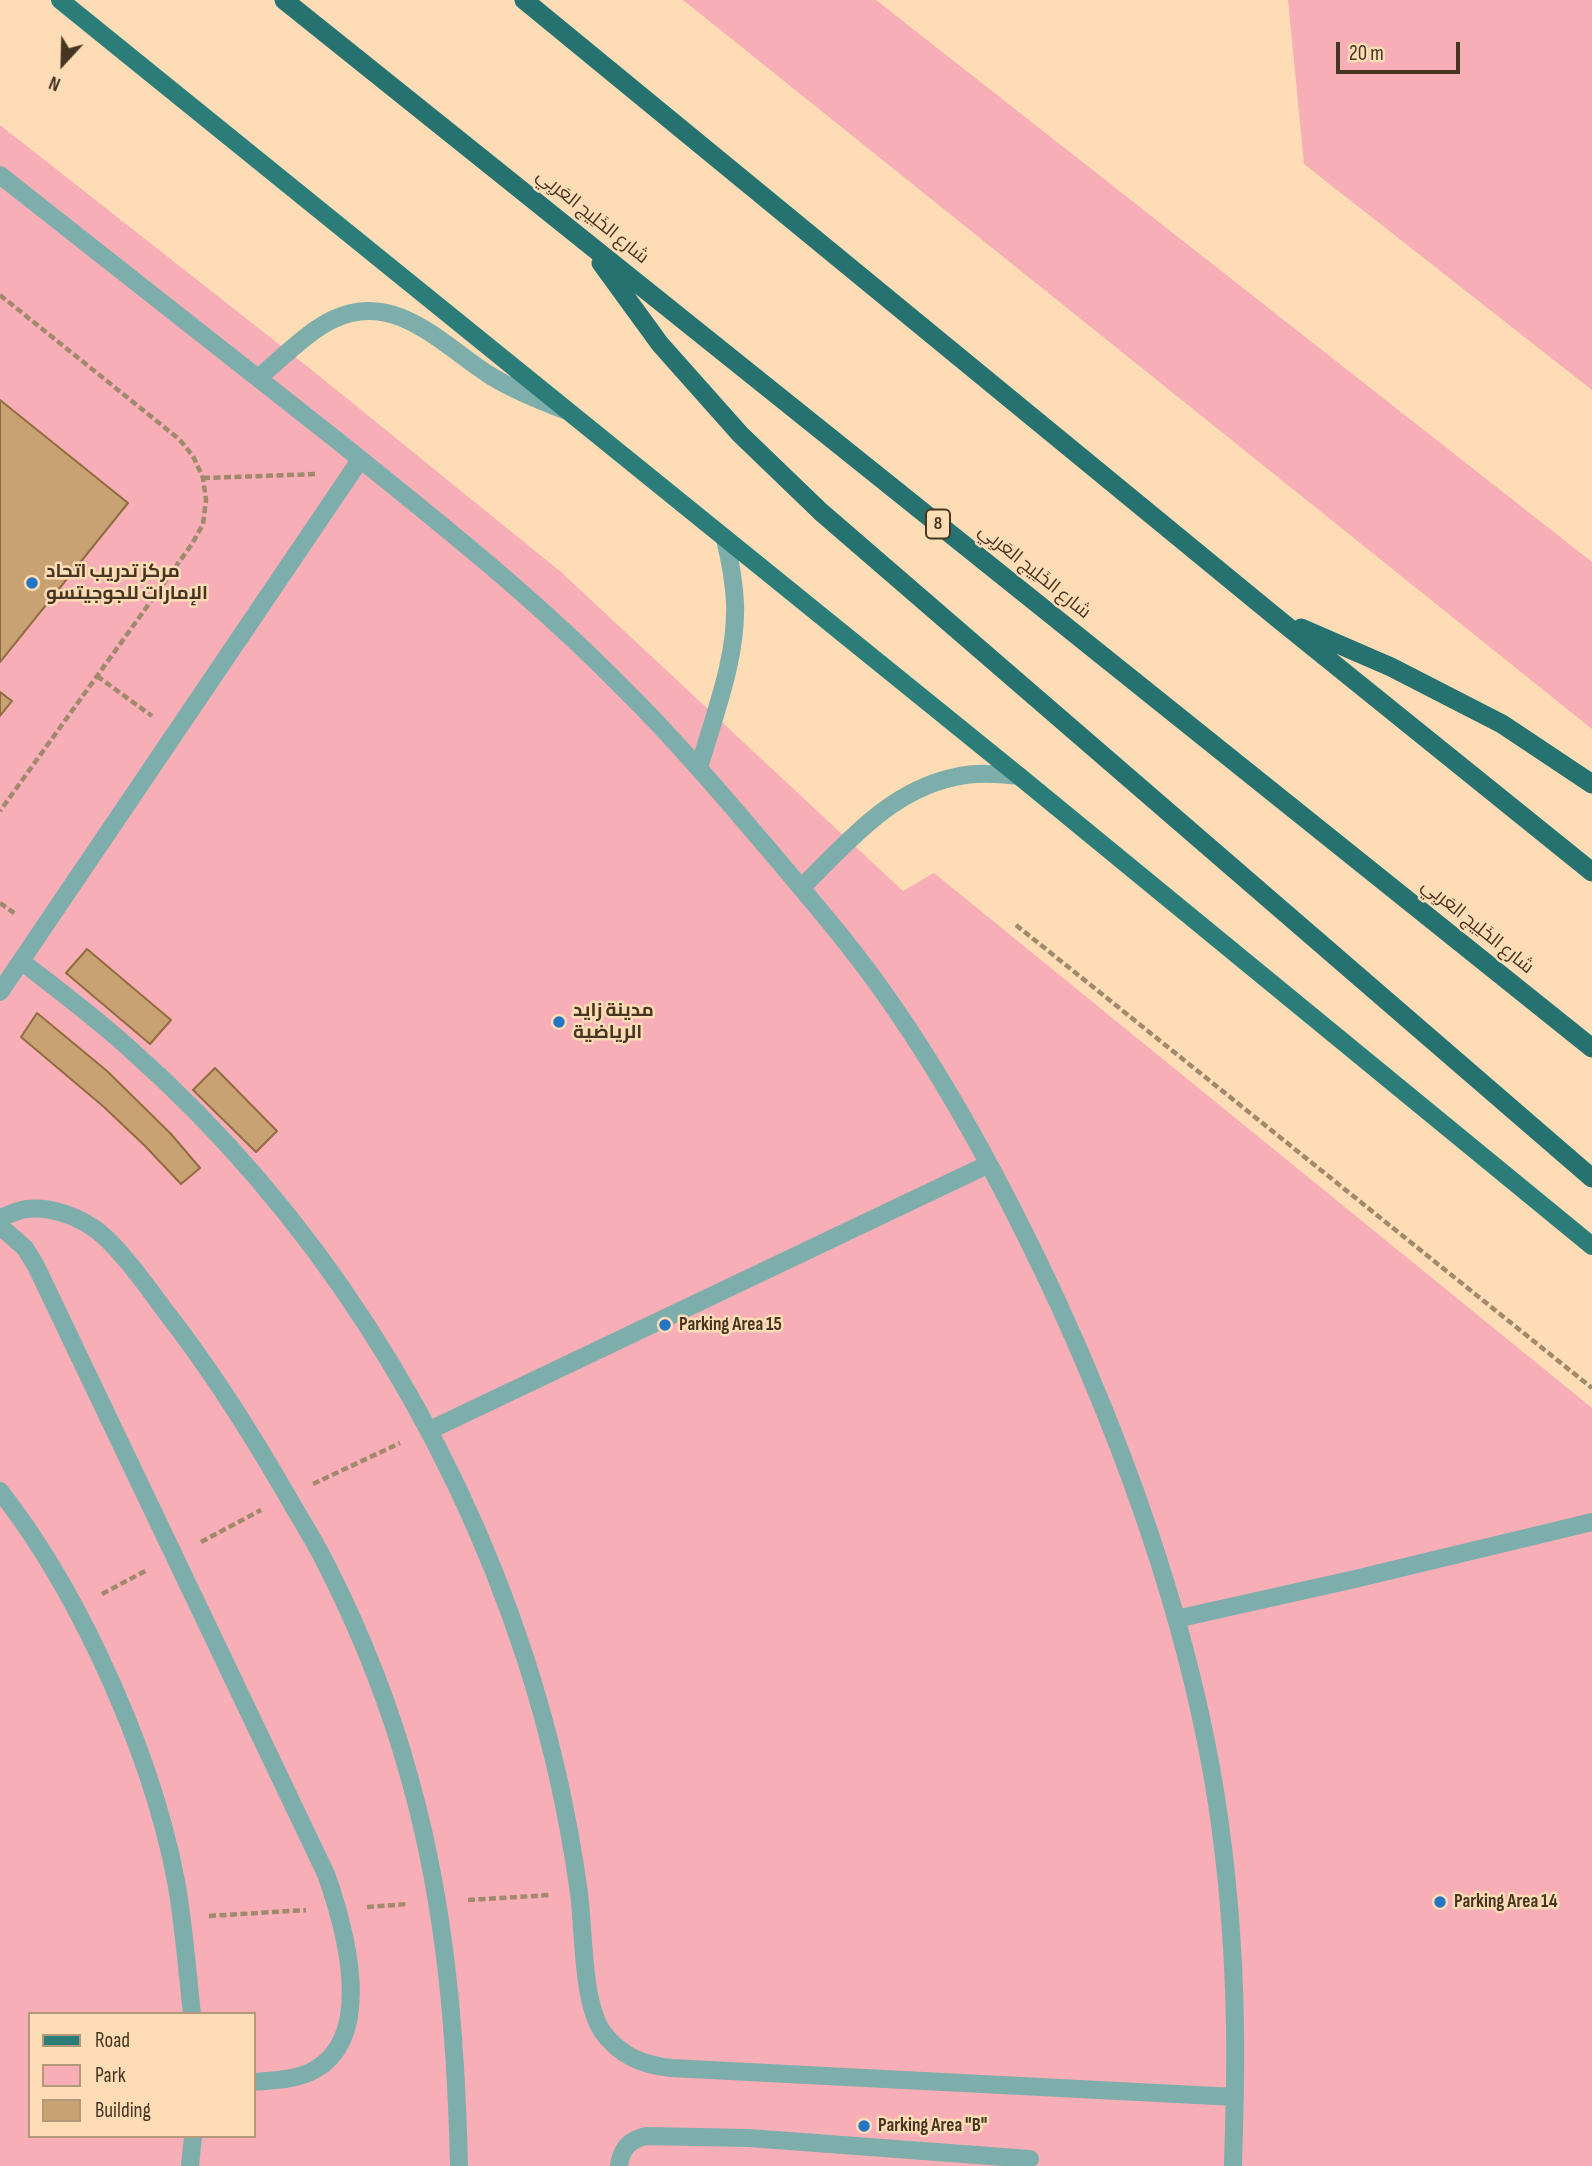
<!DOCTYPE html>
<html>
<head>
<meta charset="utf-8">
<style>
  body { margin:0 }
  #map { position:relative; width:1592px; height:2166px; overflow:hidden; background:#fddcb6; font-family:"Sofia Sans Condensed",sans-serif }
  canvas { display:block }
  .legend { position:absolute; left:28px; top:2012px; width:228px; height:126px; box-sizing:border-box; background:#fddcb6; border:2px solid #b3997a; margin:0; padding:9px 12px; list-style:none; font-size:21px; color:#453521 }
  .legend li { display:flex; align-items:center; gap:14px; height:35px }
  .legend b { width:35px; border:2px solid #b3997a }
  .north { position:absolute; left:28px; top:28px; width:70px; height:70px; -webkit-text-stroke:5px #fddcb6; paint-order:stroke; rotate:202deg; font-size:19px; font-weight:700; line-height:28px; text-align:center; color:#453521 }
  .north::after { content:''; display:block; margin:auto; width:24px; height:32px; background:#453521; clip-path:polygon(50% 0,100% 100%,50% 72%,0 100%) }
  .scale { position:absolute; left:1336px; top:42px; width:124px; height:32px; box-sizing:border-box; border:4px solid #453521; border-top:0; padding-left:9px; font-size:21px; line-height:24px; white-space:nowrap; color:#453521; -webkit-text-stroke:5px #fddcb6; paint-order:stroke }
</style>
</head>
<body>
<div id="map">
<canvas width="1592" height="2166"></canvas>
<ul class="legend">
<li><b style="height:9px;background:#2b7d7a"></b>Road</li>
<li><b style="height:19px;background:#f8aeb7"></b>Park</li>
<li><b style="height:19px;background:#c9a274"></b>Building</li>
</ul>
<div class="north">N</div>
<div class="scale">20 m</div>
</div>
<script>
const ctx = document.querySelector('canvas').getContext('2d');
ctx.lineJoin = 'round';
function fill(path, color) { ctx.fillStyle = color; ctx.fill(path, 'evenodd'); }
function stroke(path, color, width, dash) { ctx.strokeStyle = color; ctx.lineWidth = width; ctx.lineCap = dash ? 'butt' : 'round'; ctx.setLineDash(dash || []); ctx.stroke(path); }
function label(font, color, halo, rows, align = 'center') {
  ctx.font = font + ' "Sofia Sans Condensed",Cairo,sans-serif'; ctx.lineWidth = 5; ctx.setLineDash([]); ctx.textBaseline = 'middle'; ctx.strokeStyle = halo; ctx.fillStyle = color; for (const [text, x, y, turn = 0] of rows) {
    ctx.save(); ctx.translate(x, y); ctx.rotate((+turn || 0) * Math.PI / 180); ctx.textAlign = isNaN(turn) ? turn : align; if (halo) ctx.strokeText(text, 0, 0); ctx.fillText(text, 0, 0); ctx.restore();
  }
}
fill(new Path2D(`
  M683 0H876L1592 562V729Z
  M1288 0H1592V390L1304 164Z
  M0 125 313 371 561 572 903 891 934 873 1592 1408V2166H0ZM30 2014H254V2136H30Z`), '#f8aeb7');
const building = new Path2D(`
  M0 400 128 503 0 662Z
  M0 692 12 701 0 716Z
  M87 949 171 1020 150 1044 66 973Z
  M37 1013 107 1071 171 1134 200 1168 181 1184 145 1146 104 1107 21 1037Z
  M215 1068 277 1131 256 1152 193 1090Z`);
fill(building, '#c9a274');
stroke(building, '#916c3f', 2);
stroke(new Path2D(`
  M0 295 179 439 193 456 203 478 206 500 203 524 192 544 0 811
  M203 478 316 474
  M97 676 152 716
  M0 903 17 915
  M1016 925 1592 1388
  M313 1484 400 1443
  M201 1542 261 1510
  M102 1594 147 1570
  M468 1900 550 1895
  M367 1907 407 1904
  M209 1916 306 1910`), '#a1896c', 4.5, [7, 3.5]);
stroke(new Path2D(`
  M0 175C113 264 226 353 339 442 436 520 532 596 619 684 675 739 725 798 776 858 813 902 851 946 884 993 953 1090 1009 1197 1059 1305 1130 1461 1189 1627 1216 1797 1228 1874 1234 1952 1235 2030 1236 2076 1234 2121 1233 2166
  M258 378C280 360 309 330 334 319 396 290 443 346 491 376 514 390 539 400 564 410
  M699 768C714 715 737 659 735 603 734 581 730 560 725 539
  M801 888C847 843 889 791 955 777 976 772 998 774 1019 776
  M21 961C58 990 96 1018 131 1050 314 1212 449 1425 525 1657 550 1734 568 1813 579 1893 584 1930 582 2001 602 2031 619 2055 642 2065 671 2068L1235 2097
  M0 992 360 460
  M0 1218C8 1215 18 1210 27 1209 48 1206 74 1215 92 1227 116 1242 148 1288 166 1312 212 1371 248 1428 285 1492 299 1517 315 1541 327 1566 362 1635 391 1709 411 1783 446 1909 456 2037 459 2166
  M0 1226 25 1248 36 1266 326 1874C344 1925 376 2034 316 2069 298 2080 275 2080 254 2082
  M430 1430 989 1164
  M0 1491C40 1542 71 1596 99 1655 133 1727 161 1802 176 1881 184 1925 187 1970 192 2014
  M1176 1619 1355 1579 1592 1522
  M619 2165C622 2148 629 2140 646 2136L749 2138 1030 2159
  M190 2166 193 2136`), '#7daeab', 18);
stroke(new Path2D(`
  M60 0 1019 776 1592 1246`), '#2b7d7a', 18);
stroke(new Path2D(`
  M284 0 1592 1048
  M524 0 1277 618 1592 872
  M601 263 660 344 740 434 821 512 1592 1178
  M1301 628 1391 667 1502 724 1592 784`), '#267270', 19);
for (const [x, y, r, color] of [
  [32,583,7,"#2276c4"],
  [559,1022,7,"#2276c4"],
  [665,1325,7,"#2276c4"],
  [1440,1902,7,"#2276c4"],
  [864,2126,7,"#2276c4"]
]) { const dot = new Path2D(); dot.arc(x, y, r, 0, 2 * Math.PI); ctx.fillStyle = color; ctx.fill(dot); stroke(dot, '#fddcb6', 2.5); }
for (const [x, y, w] of [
  [938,524,24]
]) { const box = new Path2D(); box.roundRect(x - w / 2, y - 14.5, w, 29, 5); ctx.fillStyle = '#fddcb6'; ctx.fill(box); stroke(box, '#453521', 2); }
label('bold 18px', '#453521', null, [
  ["8",938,524]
]);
label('19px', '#453521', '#fddcb6', [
  ["شارع الخَلِيج العَربِي",592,217,39],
  ["شارع الخَلِيج العَربِي",1034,572,39],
  ["شارع الخَلِيج العَربِي",1477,927,39]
]);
label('bold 19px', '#453521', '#fddcb6', [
  ["مركز تدريب اتحاد",46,572],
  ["الإمارات للجوجيتسو",46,594],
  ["مدينة زايد",573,1011],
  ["الرياضية",573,1033],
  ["Parking Area 15",679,1325],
  ["Parking Area 14",1454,1902],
  ["Parking Area \"B\"",878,2126]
], 'left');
</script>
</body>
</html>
